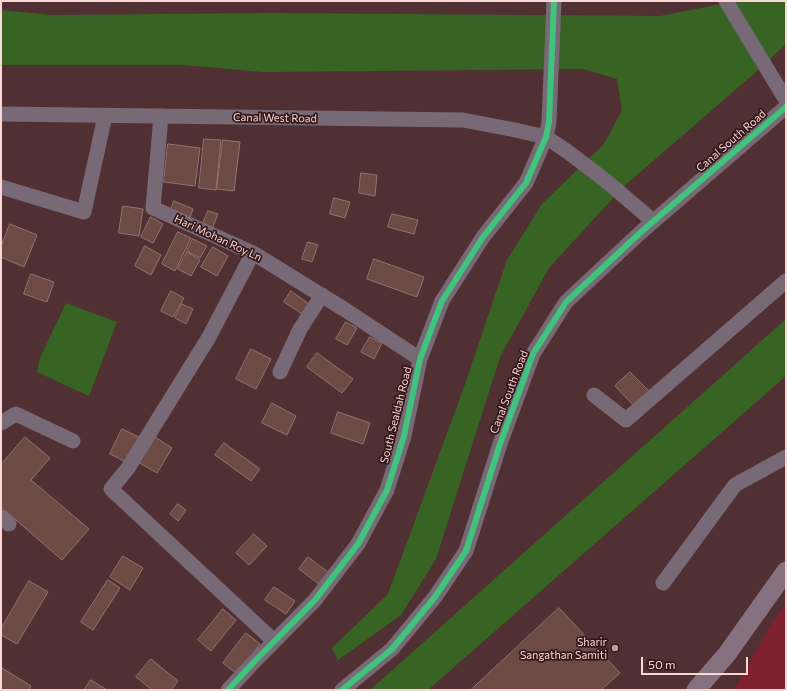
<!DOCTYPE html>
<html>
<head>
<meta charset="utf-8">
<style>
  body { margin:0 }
  #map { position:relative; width:787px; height:691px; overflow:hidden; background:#513033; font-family:Commissioner,sans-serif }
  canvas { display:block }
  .frame { position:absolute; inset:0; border:2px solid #fcd5d5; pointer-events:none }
  .scale { position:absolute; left:641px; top:657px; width:107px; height:18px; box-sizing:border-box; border:2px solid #fcd5d5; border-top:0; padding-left:5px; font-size:12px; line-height:14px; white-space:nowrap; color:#fcd5d5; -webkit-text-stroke:3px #321718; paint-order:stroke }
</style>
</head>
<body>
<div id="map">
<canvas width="787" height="691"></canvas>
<div class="frame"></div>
<div class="scale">50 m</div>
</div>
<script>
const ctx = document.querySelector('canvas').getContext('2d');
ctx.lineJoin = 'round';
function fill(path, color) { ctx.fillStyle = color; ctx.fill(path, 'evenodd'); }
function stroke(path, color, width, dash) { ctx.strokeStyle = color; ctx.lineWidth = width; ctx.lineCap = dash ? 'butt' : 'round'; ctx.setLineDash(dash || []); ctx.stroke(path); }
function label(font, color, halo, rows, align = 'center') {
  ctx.font = font + ' Commissioner,sans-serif'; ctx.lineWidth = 3.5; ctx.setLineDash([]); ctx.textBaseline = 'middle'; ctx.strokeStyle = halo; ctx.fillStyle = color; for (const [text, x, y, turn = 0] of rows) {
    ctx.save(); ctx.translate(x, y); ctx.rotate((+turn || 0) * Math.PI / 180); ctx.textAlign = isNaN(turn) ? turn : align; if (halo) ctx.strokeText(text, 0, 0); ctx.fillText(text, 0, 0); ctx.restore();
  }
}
fill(new Path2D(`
  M786 603V690H734L772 623Z`), '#7e202d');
fill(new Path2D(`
  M737 1H786V44L756 72 623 187 549 268 500 357 436 559 401 615 338 660 332 648 388 594 464 387 507 260 542 204 604 144 622 110 617 79 583 69 263 72 184 65H1V10L52 15 271 13 660 16Z
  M66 303 117 322 89 396 37 372 40 358Z
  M786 319V376L428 690H370Z`), '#386423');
const building = new Path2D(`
  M204 139 221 140 216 190 199 188Z
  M223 140 240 142 234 191 217 189Z
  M168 144 200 148 195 186 164 182Z
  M361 173 377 175 375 196 359 193Z
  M334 198 350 202 345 218 330 214Z
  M174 201 193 209 189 220 170 212Z
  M123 206 143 209 139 236 119 233Z
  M208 211 218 214 212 229 202 226Z
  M392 214 418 220 414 234 388 227Z
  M151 217 163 224 153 243 141 237Z
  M10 224 37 235 24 267 1 257V247Z
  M178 232 191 238 175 271 162 264Z
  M193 239 207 246 200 258 187 251Z
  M308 242 318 245 312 262 302 259Z
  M145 246 161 255 151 275 135 266Z
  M213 247 228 256 217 276 201 267Z
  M187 252 200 260 191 276 178 269Z
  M374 259 424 277 417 297 367 279Z
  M31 274 54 282 47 302 24 294Z
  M171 291 184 298 173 317 161 311Z
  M291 291 309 304 302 314 284 302Z
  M182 304 193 309 186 324 175 318Z
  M346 322 357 328 347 345 336 339Z
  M370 337 382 343 374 359 361 352Z
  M251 349 271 359 256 389 236 379Z
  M317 353 353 379 342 393 307 367Z
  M630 372 652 394 637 409 615 386Z
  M272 403 296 416 287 435 262 423Z
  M338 412 370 423 363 444 331 433Z
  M122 429 139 437 126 462 110 454Z
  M152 435 172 448 157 473 136 461Z
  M25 437 50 458 31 480 89 529 62 560 1 507V465Z
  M224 443 260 469 251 481 215 455Z
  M178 504 186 510 178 521 170 514Z
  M254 534 267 546 249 565 236 553Z
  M123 556 143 568 130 590 110 577Z
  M308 557 328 572 319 584 299 569Z
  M108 580 120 588 93 630 81 622Z
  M29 581 48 592 17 644 1 635V629Z
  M274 587 295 601 286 614 265 600Z
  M559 608 620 673 601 690H471Z
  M223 609 236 620 211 651 198 640Z
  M246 633 260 644 237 674 223 663Z
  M151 659 178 681 171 690H152L136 677Z
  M2 668 31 686 29 690H1Z
  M91 680 107 690H84Z`);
fill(building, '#6e4a45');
stroke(building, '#907471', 1);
stroke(new Path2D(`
  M726 1 786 100
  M1 114 463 120 515 130 546 137 568 152 605 180 653 221
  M161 116 153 208 253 253 347 311 420 359
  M1 187 84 212 105 116
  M253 253 209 337 128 468 111 489 274 641
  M280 372 300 329 322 295
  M594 395 626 420 786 281
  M1 423 16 414 73 441
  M1 517 9 524
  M663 583 735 485 786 457
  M228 690 252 664 315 600 358 544 387 490 404 436 420 359 442 301 483 237 526 183 546 137 549 122 554 1
  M342 690 392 649 435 597 466 551 500 444 533 354 566 302 641 232 786 107`), '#776975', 15);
stroke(new Path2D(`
  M696 690 727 654 786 571`), '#857180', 19);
stroke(new Path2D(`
  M228 690 252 664 315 600 358 544 387 490 404 436 420 359 442 301 483 237 526 183 546 137 549 122 554 1
  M342 690 392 649 435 597 466 551 500 444 533 354 566 302 641 232 786 107`), '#40c37c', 6);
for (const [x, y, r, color] of [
  [615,648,4,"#c09b9c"]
]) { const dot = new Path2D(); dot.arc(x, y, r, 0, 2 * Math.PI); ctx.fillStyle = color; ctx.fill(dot); stroke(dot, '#321718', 1.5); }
label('11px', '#fcd5d5', '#321718', [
  ["Canal West Road",275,118,1],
  ["Canal South Road",731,141,-41],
  ["Hari Mohan Roy Ln",218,238,25],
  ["Canal South Road",509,392,-69],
  ["South Sealdah Road",396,415,-76]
]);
label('11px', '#fcd5d5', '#321718', [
  ["Sharir",607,642],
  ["Sangathan Samiti",607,655]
], 'right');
</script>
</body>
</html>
